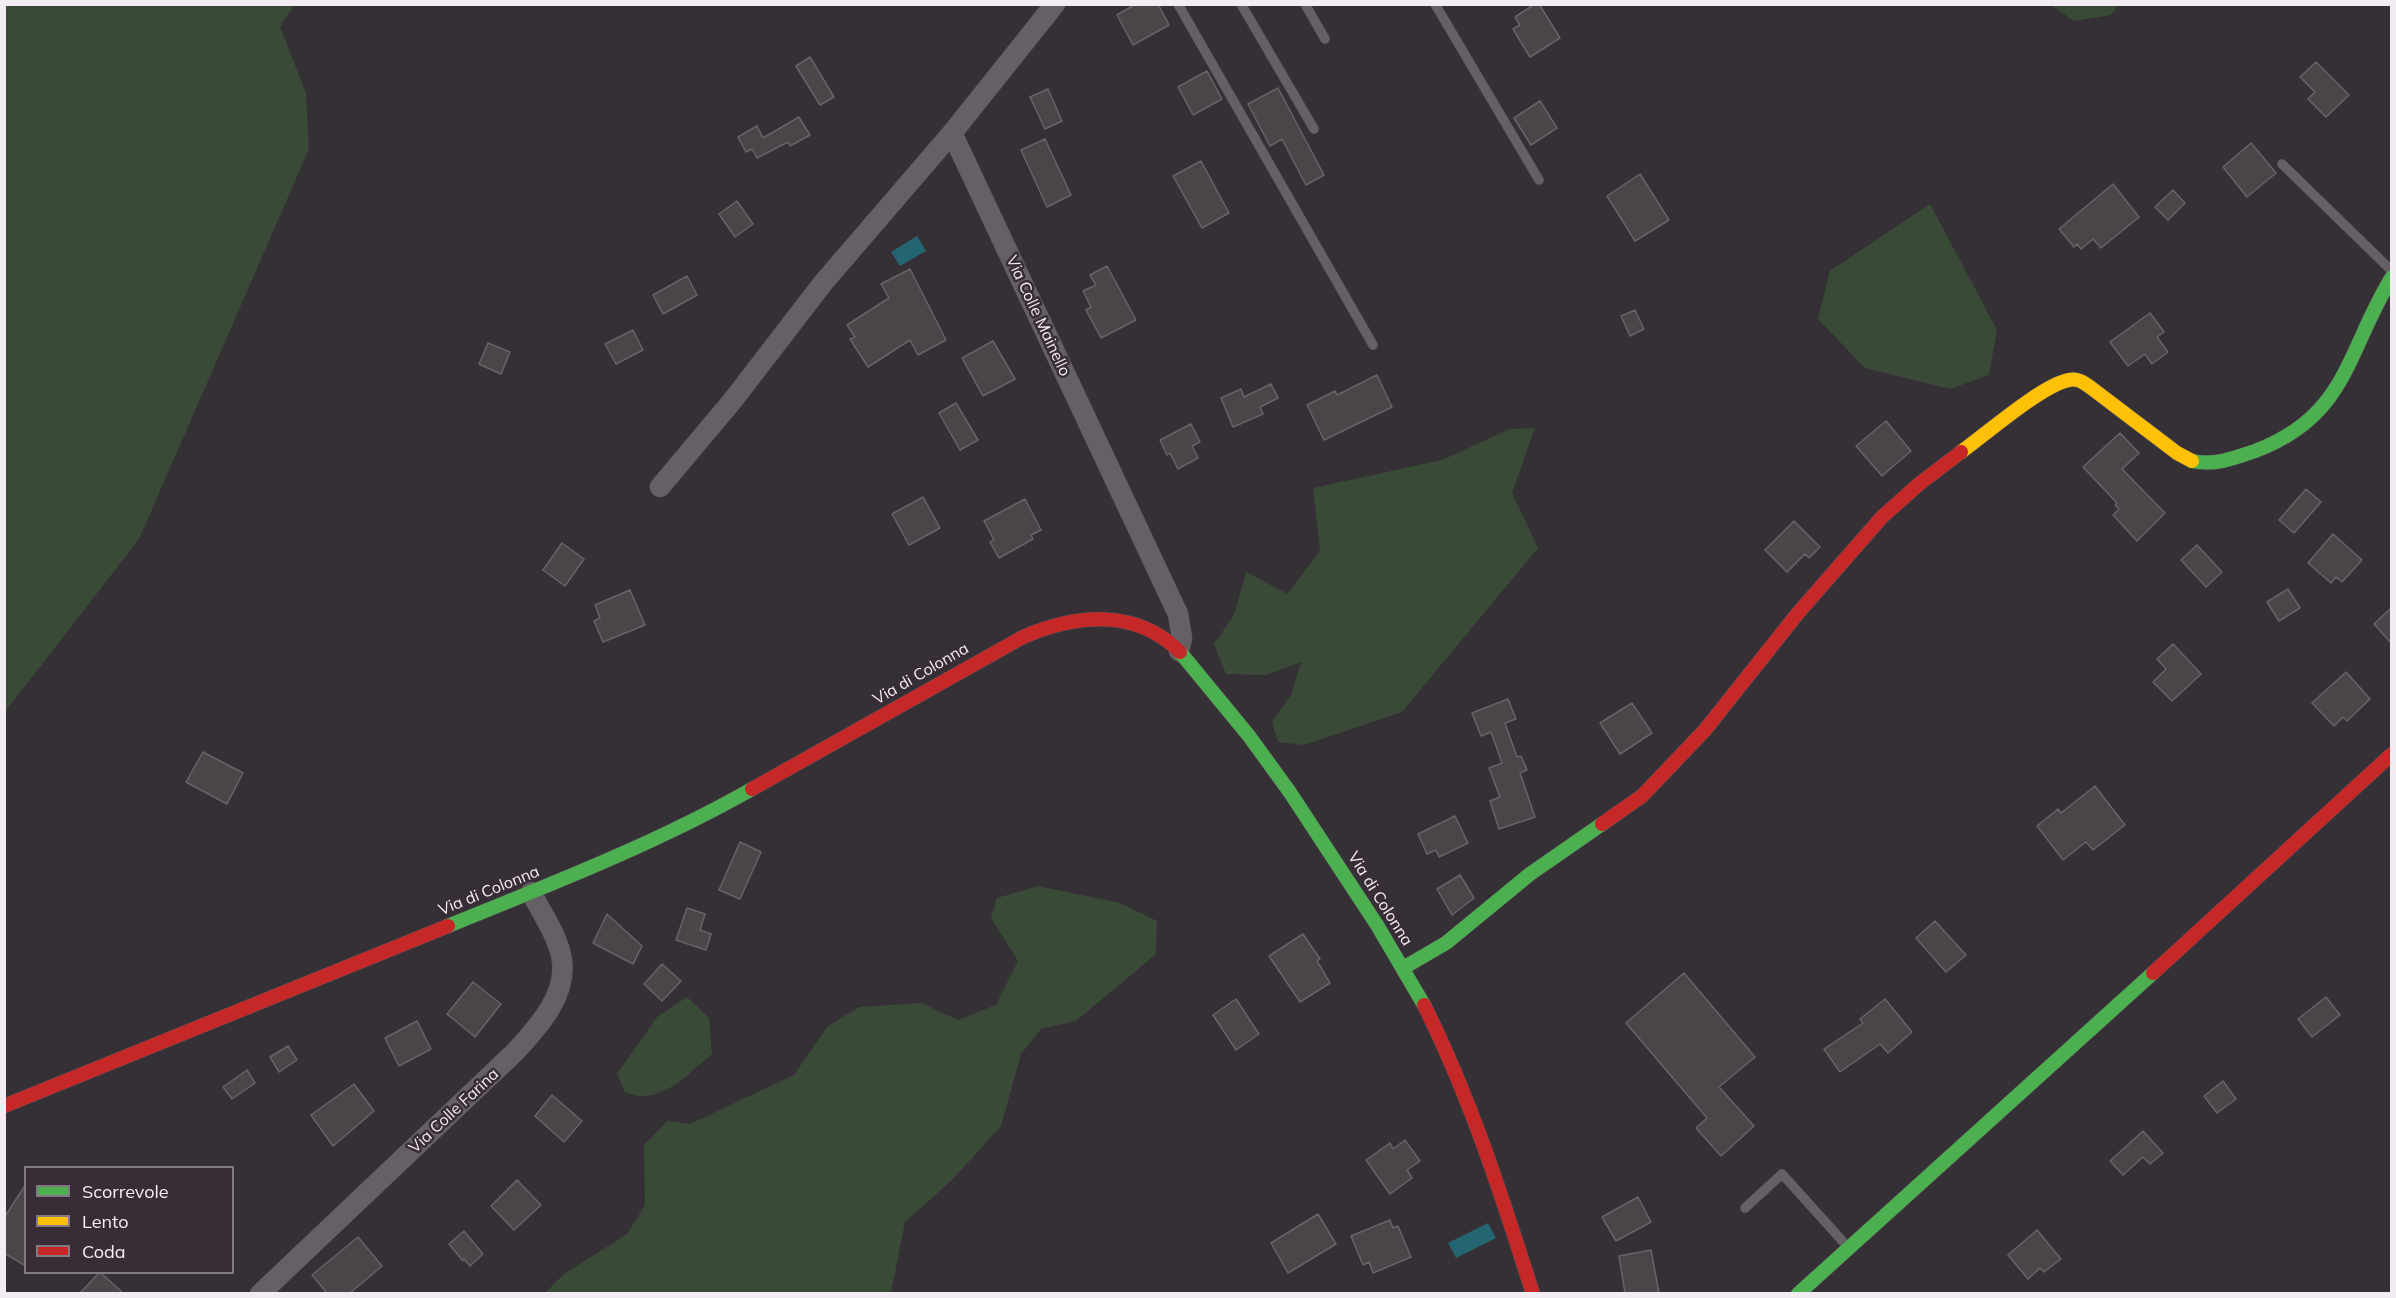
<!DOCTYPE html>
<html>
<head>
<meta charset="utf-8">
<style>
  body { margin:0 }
  #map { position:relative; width:2396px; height:1298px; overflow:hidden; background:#353035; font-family:Mulish,sans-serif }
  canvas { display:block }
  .frame { position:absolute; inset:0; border:6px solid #f3ecf3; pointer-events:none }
  .legend { position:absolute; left:24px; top:1166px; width:210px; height:108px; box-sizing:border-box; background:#382d37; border:2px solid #837982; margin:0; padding:8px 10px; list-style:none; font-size:18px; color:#f3ecf3 }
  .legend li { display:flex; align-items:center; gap:12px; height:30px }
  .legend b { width:30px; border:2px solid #837982 }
</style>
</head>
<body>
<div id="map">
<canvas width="2396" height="1298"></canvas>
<div class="frame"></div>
<ul class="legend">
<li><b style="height:8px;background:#4caf50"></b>Scorrevole</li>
<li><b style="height:8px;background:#ffc107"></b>Lento</li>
<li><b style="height:8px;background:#c62828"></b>Coda</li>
</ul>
</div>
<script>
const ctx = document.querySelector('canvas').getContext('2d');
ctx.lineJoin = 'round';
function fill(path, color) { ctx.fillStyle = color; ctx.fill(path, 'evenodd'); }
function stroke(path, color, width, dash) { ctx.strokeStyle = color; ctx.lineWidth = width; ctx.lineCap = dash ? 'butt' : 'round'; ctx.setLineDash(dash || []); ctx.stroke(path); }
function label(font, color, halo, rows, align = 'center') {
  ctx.font = font + ' Mulish,sans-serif'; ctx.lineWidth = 5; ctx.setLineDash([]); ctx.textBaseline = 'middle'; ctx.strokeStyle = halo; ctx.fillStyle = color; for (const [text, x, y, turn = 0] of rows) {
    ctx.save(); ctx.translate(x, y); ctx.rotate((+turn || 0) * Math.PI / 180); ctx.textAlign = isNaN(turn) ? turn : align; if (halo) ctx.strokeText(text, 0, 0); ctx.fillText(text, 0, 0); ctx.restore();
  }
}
fill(new Path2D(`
  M5 4 294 5 280 27 306 93 309 149 139 539 5 712Z
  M2051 5H2118L2111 15 2074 21Z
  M1930 204 1997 330 1989 375 1950 389 1865 368 1818 319 1830 271Z
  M1535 428 1512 493 1538 548 1402 712 1304 745 1278 742 1272 722 1291 695 1301 662 1267 675 1226 674 1214 644 1234 615 1246 572 1288 594 1320 550 1313 488 1442 460 1510 429Z
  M1038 886 1120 903 1157 921 1156 954 1076 1021 1041 1029 1021 1054 1001 1126 953 1179 905 1222 891 1293H545L564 1274 627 1234 645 1205 644 1145 667 1121 690 1124 794 1075 827 1027 859 1007 921 1003 958 1020 996 1005 1018 961 991 918 997 898Z
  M687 997 709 1018 712 1054C687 1074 659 1108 625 1092L617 1074 657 1017Z`), '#394b36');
fill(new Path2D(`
  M917 236 926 251 900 266 891 252Z
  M1488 1223 1496 1238 1456 1258 1448 1243Z`), '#236571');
const building = new Path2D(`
  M1136 4H1158L1169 25 1133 45 1117 15Z
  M1535 4H1539L1560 38 1530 57 1513 29 1520 25 1515 17Z
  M810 57 834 97 820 105 796 66Z
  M2316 62 2349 95 2326 117 2308 99 2315 92 2300 77Z
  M1207 71 1222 99 1193 115 1178 87Z
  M1278 88 1324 175 1306 185 1282 139 1270 146 1248 104Z
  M1048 89 1062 121 1045 129 1030 97Z
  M1540 101 1557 128 1531 145 1514 118Z
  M799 117 810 135 790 146 788 142 757 158 752 149 746 152 738 137 757 126 763 138Z
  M1045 139 1071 195 1047 207 1021 150Z
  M2251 143 2276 173 2247 197 2223 167Z
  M1201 161 1229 213 1202 228 1173 176Z
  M1640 174 1669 220 1635 241 1607 196Z
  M2113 184 2139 217 2101 248 2093 239 2081 249 2077 244 2074 247 2059 229Z
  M2173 190 2185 203 2168 220 2155 207Z
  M737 201 753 224 735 237 719 214Z
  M1107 266 1136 320 1101 338 1086 310 1091 307 1083 291 1096 285 1090 275Z
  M910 269 946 340 918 355 910 340 868 367 850 339 855 337 847 325 889 298 881 284Z
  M687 276 697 295 663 314 653 295Z
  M1635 310 1644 329 1630 336 1621 316Z
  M2150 313 2164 332 2157 337 2168 352 2152 364 2145 354 2128 366 2110 342Z
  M633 330 643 350 616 364 605 344Z
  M993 341 1015 379 983 396 962 358Z
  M488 343 510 352 501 374 479 364Z
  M1377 375 1392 407 1324 440 1307 405 1335 391 1337 395Z
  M1271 384 1278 398 1260 407 1263 414 1233 427 1221 398 1241 389 1244 397Z
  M956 403 978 440 960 450 939 413Z
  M1886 421 1911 451 1882 476 1856 446Z
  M1191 424 1200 442 1192 446 1198 458 1178 469 1170 453 1167 455 1160 440Z
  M2120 433 2139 453 2122 469 2165 513 2137 541 2113 515 2119 509 2115 505 2117 503 2083 467Z
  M2306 489 2321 502 2294 533 2279 520Z
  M923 497 940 528 909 545 892 514Z
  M1025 499 1041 530 1031 535 1033 539 999 558 990 542 994 540 984 521Z
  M1794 521 1820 547 1809 558 1805 554 1787 572 1765 550Z
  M2333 534 2362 560 2342 582 2336 577 2331 583 2308 563Z
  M562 543 584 559 565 586 543 570Z
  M2197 545 2222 572 2206 587 2181 560Z
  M2288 589 2300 608 2279 621 2267 602Z
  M630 590 645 625 603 642 594 621 600 618 595 605Z
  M2391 608V643L2374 624Z
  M2173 644 2201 674 2172 701 2153 682 2166 669 2157 659Z
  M2346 672 2370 699 2347 721 2343 717 2334 726 2312 703Z
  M1508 699 1516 719 1505 723 1517 757 1521 756 1527 770 1520 773 1535 817 1499 829 1490 801 1500 797 1489 768 1502 763 1491 732 1481 736 1472 713Z
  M1632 703 1652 733 1620 754 1600 723Z
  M203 752 243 773 227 804 186 782Z
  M2095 786 2125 825 2093 850 2086 842 2063 860 2037 826 2058 809 2061 813Z
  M1455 816 1468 843 1439 857 1436 850 1427 854 1418 834Z
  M740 842 761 852 740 899 719 890Z
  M1460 875 1474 898 1452 915 1437 889Z
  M687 908 705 914 700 930 711 934 706 950 676 940Z
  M607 914 642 946 633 964 593 943Z
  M1935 921 1966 955 1946 972 1916 938Z
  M1303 934 1320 959 1317 961 1330 983 1300 1002 1269 956Z
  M662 964 681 981 662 1001 644 984Z
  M1684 973 1755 1057 1719 1087 1754 1126 1721 1156 1696 1128 1707 1118 1626 1023Z
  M473 982 501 1004 475 1037 447 1014Z
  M2326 997 2340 1015 2312 1037 2298 1019Z
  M1236 999 1259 1034 1236 1050 1213 1015Z
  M1885 999 1912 1032 1888 1053 1880 1044 1840 1072 1824 1049 1863 1023 1860 1019Z
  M417 1021 431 1049 399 1066 385 1038Z
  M288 1046 297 1060 279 1072 270 1057Z
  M247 1070 255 1083 232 1099 223 1087Z
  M2223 1081 2236 1099 2217 1113 2204 1096Z
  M354 1084 374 1111 333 1146 311 1115Z
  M552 1095 582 1121 564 1142 535 1116Z
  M2143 1131 2163 1153 2150 1164 2143 1157 2123 1175 2110 1161Z
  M1405 1140 1420 1161 1407 1170 1412 1178 1390 1194 1366 1160 1390 1143 1393 1149Z
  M517 1180 541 1205 514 1230 491 1206Z
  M26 1184V1266L4 1253V1218Z
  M1638 1197 1651 1222 1616 1241 1602 1217Z
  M1318 1214 1336 1244 1288 1273 1271 1243Z
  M1390 1220 1393 1228 1398 1226 1411 1257 1373 1273 1369 1262 1363 1265 1351 1236Z
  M2037 1230 2061 1259 2044 1272 2040 1268 2028 1279 2008 1255Z
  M464 1231 483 1254 470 1266 464 1259 463 1261 449 1244Z
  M358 1237 382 1266 350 1293H327L312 1275Z
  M1651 1250 1659 1293H1625L1619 1256Z
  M100 1272 123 1293H80Z`);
fill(building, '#494549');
stroke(building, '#676367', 1.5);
const lane = new Path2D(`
  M1178 4 1373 345
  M1241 4 1314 129
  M1305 4 1325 39
  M1435 4 1539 180
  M2282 164 2392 271
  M1745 1208 1782 1174 1847 1246`);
const street = new Path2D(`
  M1055 4 952 133 1178 614 1182 638 1179 651
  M660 487 733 400 823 283 952 133
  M260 1294 515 1052C538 1027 570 993 561 955 556 933 541 912 531 892`);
const fast = new Path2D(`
  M2192 461C2214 466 2235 458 2255 451 2348 416 2346 352 2392 277
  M1180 652 1249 736 1289 791 1377 925 1424 1005
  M448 926C551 884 655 844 752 789
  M1403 968 1446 943 1530 874 1602 824
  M1798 1294 2153 973`);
const slow = new Path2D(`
  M1961 452C1986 434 2042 385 2069 380 2077 378 2083 382 2090 387L2177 453 2192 461`);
const jam = new Path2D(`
  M752 789 1023 637C1076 614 1136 608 1180 652
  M1602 824 1642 796 1705 730 1798 613 1882 517 1919 484 1961 452
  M2153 973 2392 754
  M1424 1005C1470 1097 1502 1196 1533 1294
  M4 1106 448 926`);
stroke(lane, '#544f54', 10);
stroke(street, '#544f54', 21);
stroke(fast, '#544f54', 15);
stroke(slow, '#544f54', 15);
stroke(jam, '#544f54', 15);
stroke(lane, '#656065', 9);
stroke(street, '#656065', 20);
stroke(fast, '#4caf50', 14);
stroke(slow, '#ffc107', 14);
stroke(jam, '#c62828', 14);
label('16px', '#f3ecf3', '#382d37', [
  ["Via Colle Mainello",1038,316,65],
  ["Via di Colonna",921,674,-30],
  ["Via di Colonna",489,891,-22],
  ["Via di Colonna",1380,899,58],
  ["Via Colle Farina",454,1111,-43]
]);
</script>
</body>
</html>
